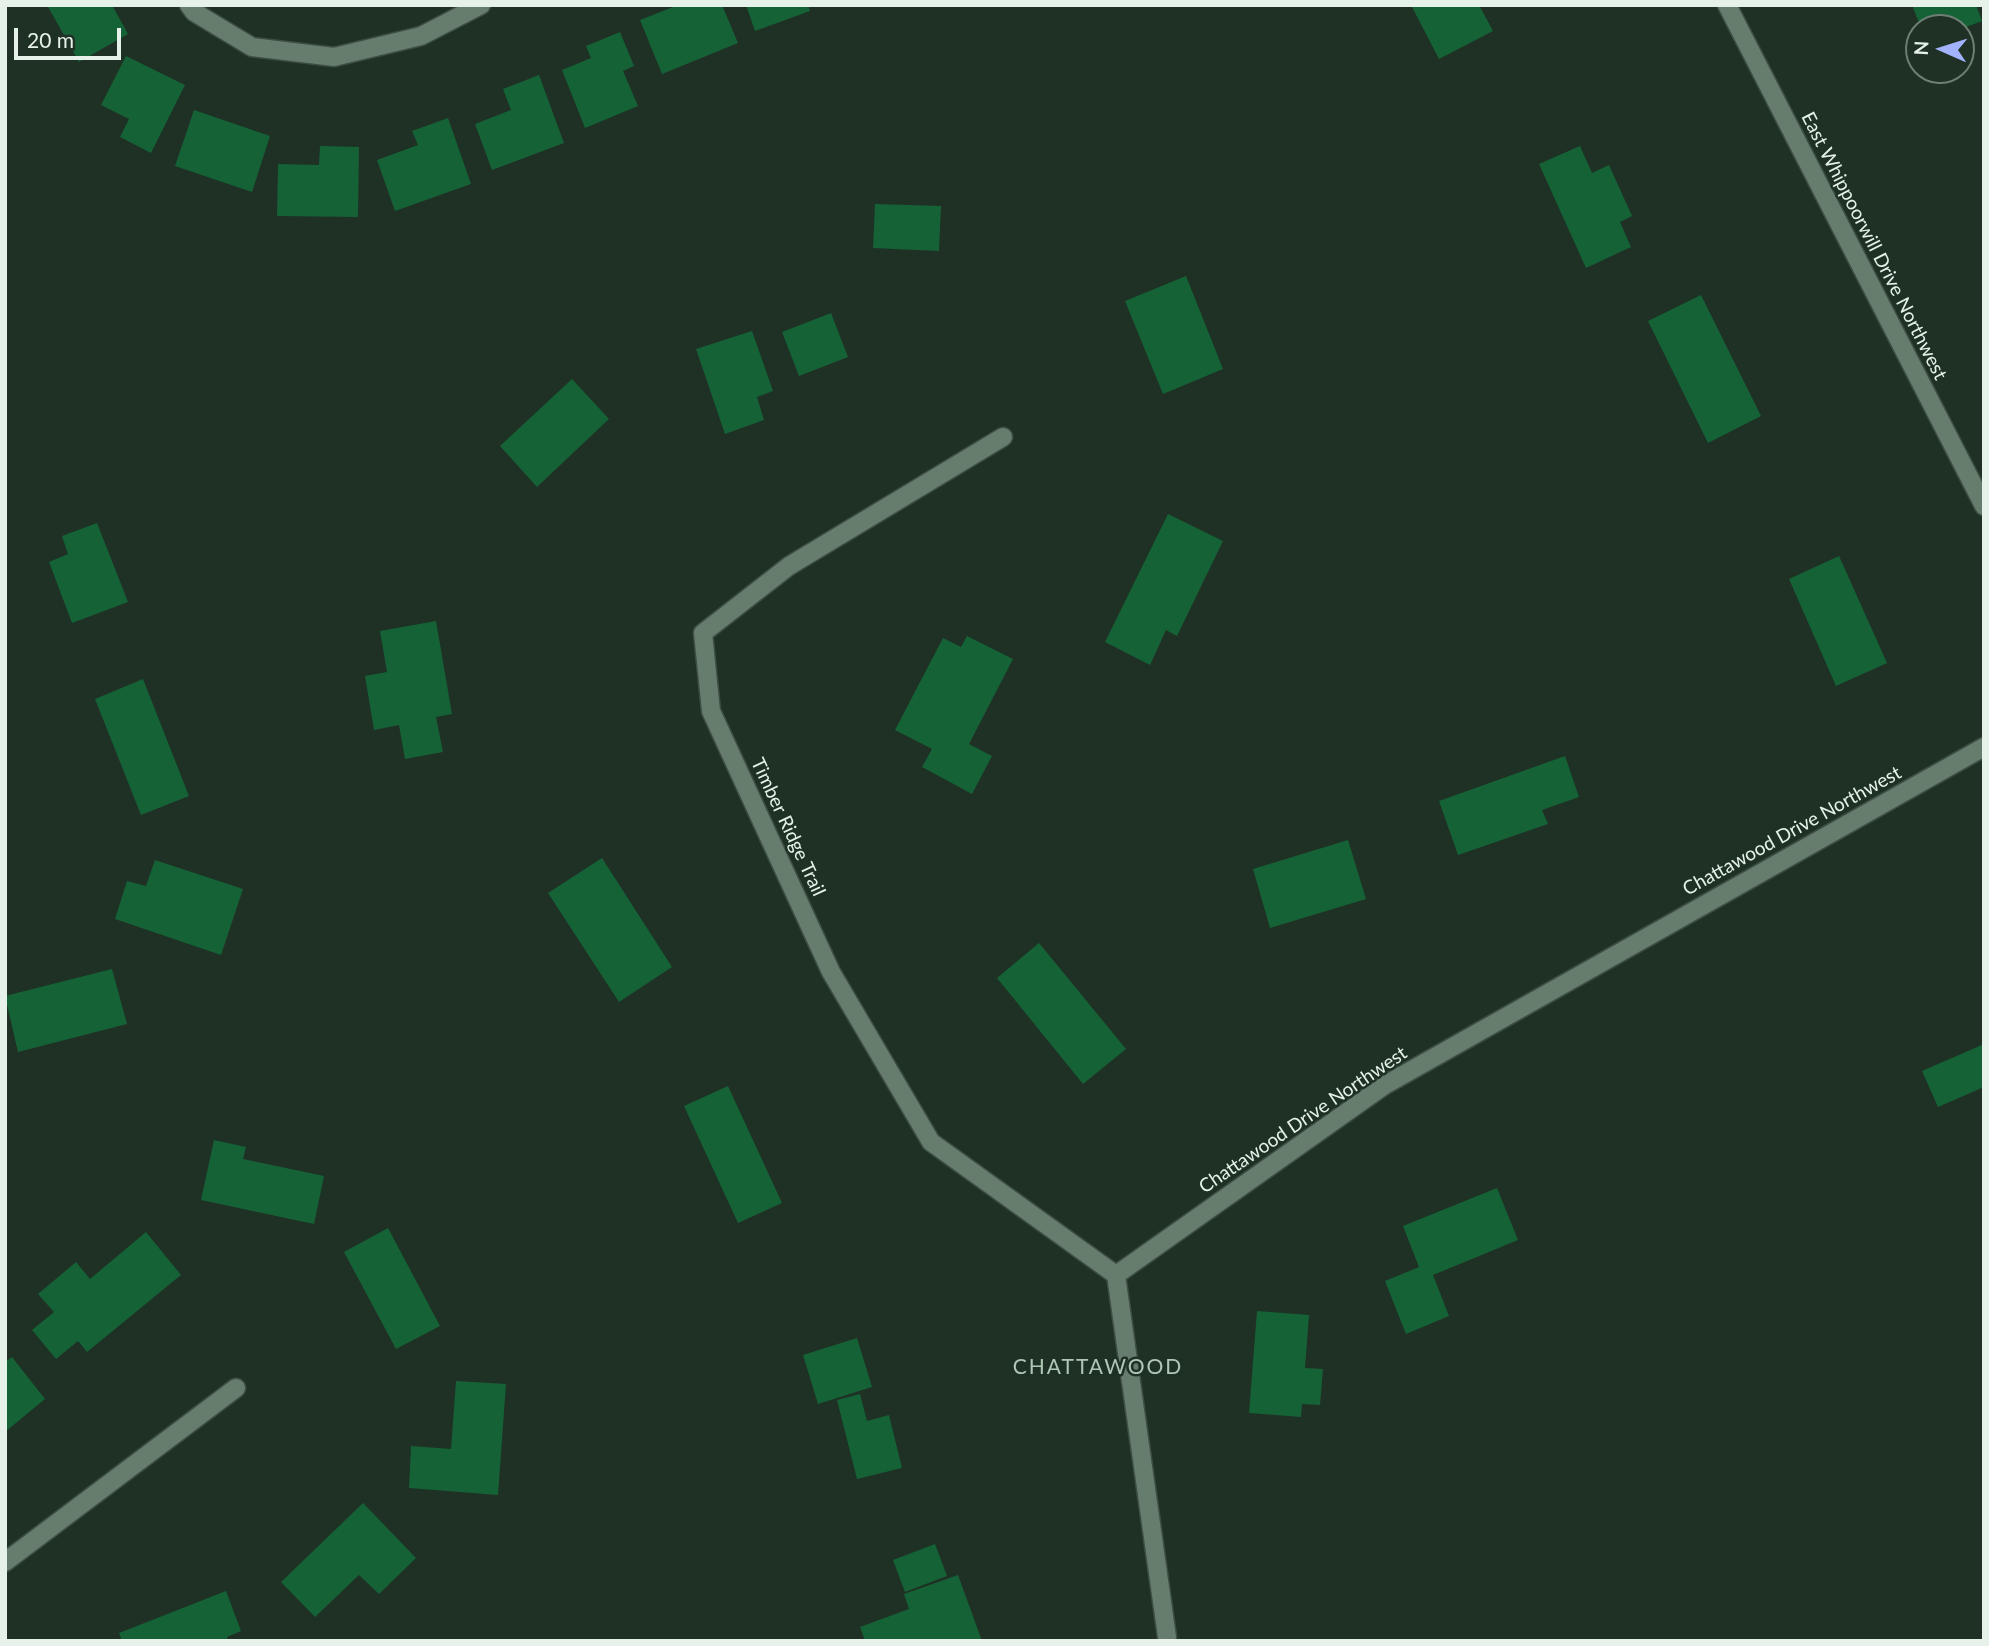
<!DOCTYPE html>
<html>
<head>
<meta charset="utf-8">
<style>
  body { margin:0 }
  #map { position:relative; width:1989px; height:1646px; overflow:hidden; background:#1e3124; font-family:Lato,sans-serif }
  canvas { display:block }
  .frame { position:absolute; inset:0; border:7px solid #e6f2e9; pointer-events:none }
  .north { position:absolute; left:1905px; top:14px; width:70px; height:70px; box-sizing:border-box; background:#1e3124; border:2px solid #6e7e73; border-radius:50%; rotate:273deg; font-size:19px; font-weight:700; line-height:28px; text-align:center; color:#e6f2e9 }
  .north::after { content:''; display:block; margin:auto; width:24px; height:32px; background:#a2b2fd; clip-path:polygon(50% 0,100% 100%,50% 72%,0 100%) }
  .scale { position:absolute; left:14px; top:28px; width:107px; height:32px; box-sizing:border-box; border:4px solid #e6f2e9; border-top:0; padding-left:9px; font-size:21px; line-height:24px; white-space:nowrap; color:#e6f2e9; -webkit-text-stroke:5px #1e3124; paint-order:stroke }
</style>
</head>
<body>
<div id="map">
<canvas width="1989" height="1646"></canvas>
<div class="frame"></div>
<div class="north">N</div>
<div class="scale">20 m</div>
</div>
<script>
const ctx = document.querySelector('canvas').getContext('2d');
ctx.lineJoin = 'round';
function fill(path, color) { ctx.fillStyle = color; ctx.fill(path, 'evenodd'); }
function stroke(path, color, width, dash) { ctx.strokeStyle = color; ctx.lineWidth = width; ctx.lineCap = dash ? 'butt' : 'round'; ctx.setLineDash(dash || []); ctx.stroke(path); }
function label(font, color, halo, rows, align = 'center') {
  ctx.font = font + ' Lato,sans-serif'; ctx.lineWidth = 5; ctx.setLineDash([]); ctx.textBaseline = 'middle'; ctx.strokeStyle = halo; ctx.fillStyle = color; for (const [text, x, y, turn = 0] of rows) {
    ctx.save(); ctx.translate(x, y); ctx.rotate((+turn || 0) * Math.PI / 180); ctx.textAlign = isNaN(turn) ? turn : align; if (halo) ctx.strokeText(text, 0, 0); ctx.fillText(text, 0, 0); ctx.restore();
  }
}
fill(new Path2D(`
  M47 5H112L128 34 79 62Z
  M678 5H722L738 43 662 74 640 20Z
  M746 5H808L810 11 755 31Z
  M1411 5H1479L1493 31 1439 59Z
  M1912 5H1976L1982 21 1961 29 1921 28Z
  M620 32 634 66 623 71 638 106 585 128 562 70 591 58 586 46Z
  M126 56 185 85 151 153 120 137 129 119 101 105Z
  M539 75 564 143 492 170 475 124 511 110 503 89Z
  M194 110 270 136 252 192 175 166Z
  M448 118 471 184 395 211 377 160 418 145 412 131Z
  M320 146 359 147 358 217 277 216 278 164 319 165Z
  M1580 146 1592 173 1609 165 1632 216 1620 222 1631 247 1586 268 1539 164Z
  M875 204 941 206 939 251 873 248Z
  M1186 276 1223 369 1163 394 1125 301Z
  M1701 295 1761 416 1708 443 1648 321Z
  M831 313 848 357 799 376 782 332Z
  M752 331 773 391 757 397 764 420 725 434 696 349Z
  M572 379 609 419 537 487 500 446Z
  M1168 514 1223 541 1177 636 1166 630 1150 665 1105 642Z
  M97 523 128 602 72 623 49 562 68 554 62 536Z
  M1839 556 1887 663 1836 686 1789 579Z
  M436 621 452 714 436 717 443 752 405 759 399 725 374 730 365 676 387 672 380 631Z
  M967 636 1013 659 969 744 992 756 972 794 922 767 932 749 895 730 943 638 961 647Z
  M143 679 189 796 141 815 95 699Z
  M1565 756 1579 797 1542 810 1548 824 1458 855 1439 801Z
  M1348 840 1366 899 1270 928 1253 869Z
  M602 858 672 967 619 1002 548 893Z
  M155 860 243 889 221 955 115 919 127 881 146 886Z
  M1039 943 1126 1049 1083 1084 997 978Z
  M112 969 127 1024 18 1052 5 996Z
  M1984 1044V1087L1938 1107 1922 1071Z
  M728 1086 782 1203 738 1223 684 1106Z
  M214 1140 246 1147 243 1159 324 1176 314 1224 201 1200Z
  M1497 1188 1518 1240 1433 1275 1449 1316 1406 1334 1385 1281 1419 1267 1403 1226Z
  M388 1228 440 1326 396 1349 344 1252Z
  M146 1232 181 1275 87 1352 78 1341 56 1359 32 1330 54 1312 38 1294 76 1262 90 1279Z
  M1257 1311 1309 1315 1305 1368 1323 1369 1320 1405 1302 1404 1301 1417 1249 1413Z
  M857 1338 872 1387 818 1404 803 1355Z
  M12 1357 45 1399 5 1432V1362Z
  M456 1381 506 1384 498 1495 409 1488 411 1446 451 1449Z
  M860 1394 867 1421 889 1415 902 1468 857 1479 837 1400Z
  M363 1503 416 1558 379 1594 359 1575 315 1617 281 1582Z
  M935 1544 947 1576 905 1592 893 1560Z
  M958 1575 982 1641H865L860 1627 909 1609 904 1594Z
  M226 1591 241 1631 227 1637 228 1641H122L119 1633Z`), '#166237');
const street = new Path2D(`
  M189 5 194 12 252 47 334 57 421 36 481 5
  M1727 5 1984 506
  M1003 437 789 566 703 633 711 711 831 972 931 1142 1116 1275
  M1116 1275 1385 1085 1984 747
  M1116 1275 1167 1637
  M5 1562 236 1388`);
stroke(street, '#3c4d42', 21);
stroke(street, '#667c6c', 18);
label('19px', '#e6f2e9', '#1e3124', [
  ["East Whippoorwill Drive Northwest",1874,246,63],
  ["Timber Ridge Trail",788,827,65],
  ["Chattawood Drive Northwest",1792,831,-29],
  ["Chattawood Drive Northwest",1303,1120,-34]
]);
ctx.letterSpacing = '2px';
label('21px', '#b0c7b6', '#1e3124', [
  ["CHATTAWOOD",1098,1367]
]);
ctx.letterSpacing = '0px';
</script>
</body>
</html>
